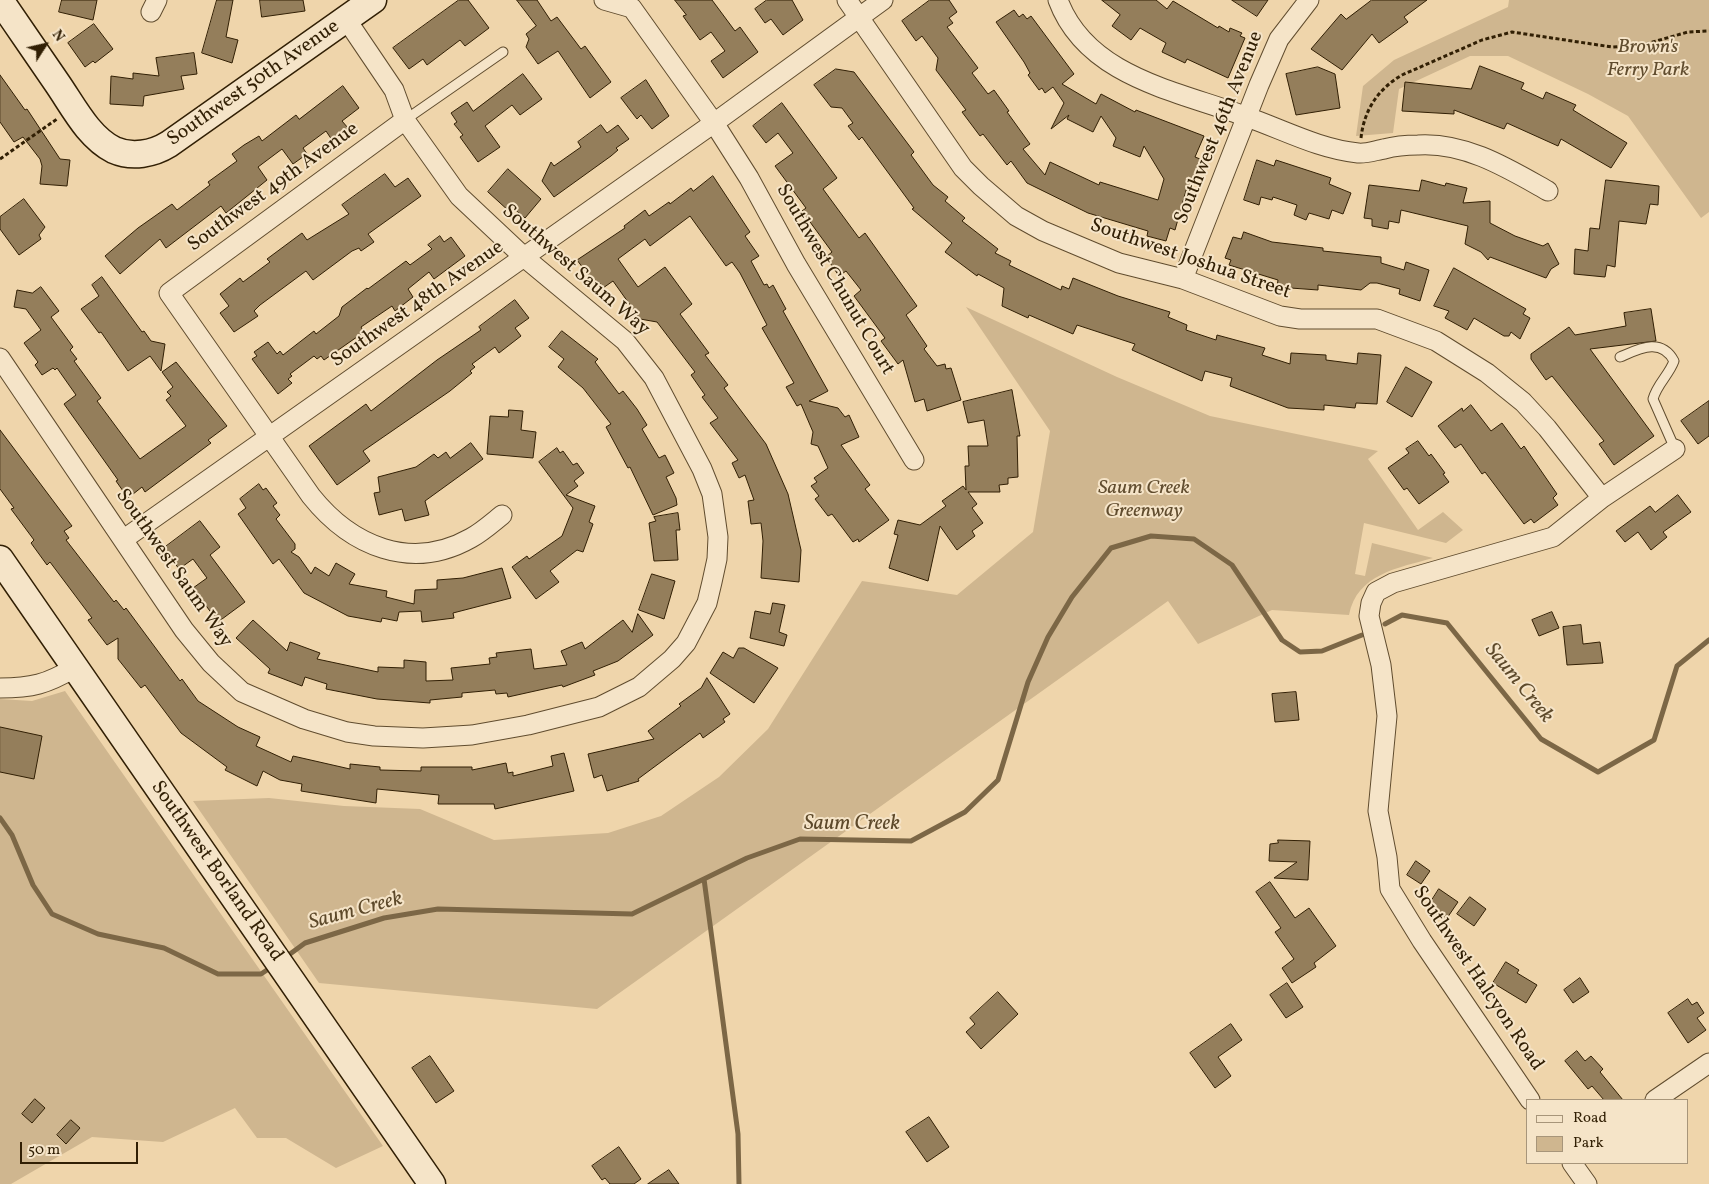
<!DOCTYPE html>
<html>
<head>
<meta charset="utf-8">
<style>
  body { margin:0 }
  #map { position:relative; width:1709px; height:1184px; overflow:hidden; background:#efd5ab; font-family:Vollkorn,serif }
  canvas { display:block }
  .legend { position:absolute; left:1526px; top:1099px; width:162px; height:65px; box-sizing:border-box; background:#f5e4c8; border:1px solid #a7957a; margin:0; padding:6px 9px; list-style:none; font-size:15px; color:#311f04 }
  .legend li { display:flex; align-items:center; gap:10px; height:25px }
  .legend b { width:25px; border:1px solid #a7957a }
  .north { position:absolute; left:20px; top:20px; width:50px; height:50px; -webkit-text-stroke:4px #f5e4c8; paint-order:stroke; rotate:55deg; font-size:14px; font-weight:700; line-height:20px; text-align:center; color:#311f04 }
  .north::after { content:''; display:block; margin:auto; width:18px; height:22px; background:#311f04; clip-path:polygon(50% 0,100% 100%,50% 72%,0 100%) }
  .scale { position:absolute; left:20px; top:1142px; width:118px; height:22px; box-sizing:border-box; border:2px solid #311f04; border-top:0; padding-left:6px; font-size:15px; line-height:18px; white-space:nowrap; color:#311f04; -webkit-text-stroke:4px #f5e4c8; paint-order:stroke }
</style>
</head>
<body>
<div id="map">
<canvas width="1709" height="1184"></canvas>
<ul class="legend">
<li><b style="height:6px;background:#f5e4c8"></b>Road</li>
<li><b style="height:14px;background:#cfb68f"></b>Park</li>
</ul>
<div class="north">N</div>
<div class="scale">50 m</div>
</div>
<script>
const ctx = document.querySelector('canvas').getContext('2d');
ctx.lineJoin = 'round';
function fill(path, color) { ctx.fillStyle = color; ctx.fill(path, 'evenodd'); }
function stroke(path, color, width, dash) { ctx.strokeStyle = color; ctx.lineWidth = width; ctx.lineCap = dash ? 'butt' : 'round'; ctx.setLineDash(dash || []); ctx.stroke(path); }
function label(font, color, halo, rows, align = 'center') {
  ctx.font = font + ' Vollkorn,serif'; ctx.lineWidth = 4; ctx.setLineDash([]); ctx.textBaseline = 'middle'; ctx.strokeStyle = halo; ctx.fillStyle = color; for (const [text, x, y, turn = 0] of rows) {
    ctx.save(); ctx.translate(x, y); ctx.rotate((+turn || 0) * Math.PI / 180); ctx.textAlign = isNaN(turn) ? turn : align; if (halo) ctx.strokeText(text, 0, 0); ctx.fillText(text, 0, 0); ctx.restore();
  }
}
fill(new Path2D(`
  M1509 0H1709V212L1701 218 1628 116 1588 94 1508 56H1470L1399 89 1393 133 1356 136 1363 86 1394 60 1508 7Z
  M966 307 1117 377 1210 416 1378 451 1368 459 1418 530 1443 512 1463 530 1446 543 1364 523 1355 574 1365 576 1372 543 1433 558C1398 568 1357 574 1349 615L1272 610 1198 644 1168 601 597 1009 319 983 193 801 269 798 344 806 420 809 494 840 608 833 661 816 719 777 768 729 862 581 957 595 1033 532 1050 431Z
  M65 691 383 1146 336 1168 286 1138H257L235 1108 163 1142 92 1137 11 1184H0V699L32 701Z`), '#cfb68f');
stroke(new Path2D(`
  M1385 624 1402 615 1447 623 1541 739 1598 772 1654 740 1677 666 1709 640
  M0 818 12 835 33 885 52 914 98 934 164 948 218 974H261L267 970
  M704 879 738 1134 739 1184
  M290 954 305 943 384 918 438 909 632 914 747 858 800 839 911 841 965 812 998 780 1028 682 1048 637 1072 597 1111 548 1151 536 1194 539 1232 565 1282 640 1300 652 1322 651 1362 635`), '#7c6746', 5);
const building = new Path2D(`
  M62 0H97L93 20 59 12Z
  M217 0H233L226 37 238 40 232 63 202 53Z
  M260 0H303L305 11 262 17Z
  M459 0H468L489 28 465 46 460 40 427 65 423 59 409 69 393 48Z
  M517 0H537L551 21 557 17 581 49 585 46 611 82 590 98 558 51 538 64 526 47 529 39 526 34 536 26Z
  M675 0H712L735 31 740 27 758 52 723 78 711 61 725 51 711 32 700 40 683 16 686 15Z
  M767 0H792L803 20 783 35 771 19 765 23 755 9Z
  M930 0H949L957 12 949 18 953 23 947 27 978 68 972 73 988 94 994 90 1009 111 1007 112 1030 144 1023 149 1045 175 1050 162 1099 185 1100 182 1158 200 1164 179 1144 146 1140 157 1113 146 1116 138 1101 116 1093 132 1067 119 1069 115 1051 129 1064 103 1053 87 1045 93 1042 88 1039 90 1028 75 1030 73 1024 62 996 22 1014 10 1019 17 1023 14 1027 19 1031 16 1074 74 1062 84 1096 104 1101 94 1135 112 1136 110 1204 136 1195 157 1200 159 1190 188 1187 187 1175 230 1170 228 1166 241 1147 236 1148 231 1088 213 1027 183 1011 161 1007 165 983 134 980 136 962 112 966 110 936 70 938 58 922 36 916 41 902 21Z
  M1102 0H1156L1167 9 1173 1 1218 28 1219 26 1229 32 1230 28 1242 33 1240 36 1245 38 1228 78 1187 59 1185 63 1162 52 1166 43 1140 28 1131 40 1112 26 1120 15Z
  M1232 0H1268L1257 16Z
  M1372 0H1427L1404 17 1408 22 1379 43 1372 34 1342 70 1311 49 1341 14 1346 19Z
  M94 24 113 49 95 63 93 61 85 67 68 43Z
  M194 53 197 74 181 76 184 89 144 96 143 106 110 104 111 76 133 79V73L159 76 156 58Z
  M1480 66 1524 83 1521 89 1543 99 1546 92 1576 105 1573 110 1627 143 1611 168 1561 139 1558 146 1507 123 1504 129 1454 110V114L1402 111 1405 82 1471 89Z
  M1318 67 1335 74 1340 108 1296 115 1286 74Z
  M836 69 854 72 914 152 911 155 933 185 948 197 945 201 965 218 962 221 998 249 995 253 1011 261 1009 265 1061 290 1062 286 1069 289 1073 278 1118 296 1170 312 1168 317 1187 325 1186 330 1216 340 1217 335 1265 348 1262 355 1290 364 1291 353 1326 355V360L1357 364 1358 353 1381 355 1377 404 1356 403 1355 408 1324 405V410L1288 408 1230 386 1232 378 1205 371 1202 381 1132 350 1135 344 1077 325 1073 334 1029 315 1028 318 1002 306 1004 288 978 274 977 276 945 252 952 243 912 209 914 208 862 137 859 140 848 126 853 123 842 108 831 107 814 85Z
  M523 74 542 99 520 115 512 105 485 126 500 147 478 162 460 137 463 135 454 124 457 122 451 113 467 102 473 111Z
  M0 75 25 110 27 109 60 159 70 160 67 186 40 184 42 166 40 159 23 137 14 142 0 122Z
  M646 80 669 116 652 129 641 115 637 119 621 98Z
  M343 86 359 108 342 121 348 128 332 140 326 131 303 148 307 154 293 164 282 149 258 167 267 180 246 197 226 213 221 206 166 248 160 239 120 274 105 256 138 228 172 204 177 210 210 185 208 182 237 161 232 154 244 145 259 136 262 141 296 115 299 119Z
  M782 103 837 178 823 189 859 238 865 233 917 306 906 315 927 346 924 349 937 366 945 364 946 369 951 368 961 400 927 411 924 399 915 402 903 360 898 364 881 341 885 338 854 296 861 290 846 271 839 276 826 257 832 252 802 211 806 208 775 166 793 153 778 133 766 143 753 126Z
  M601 125 607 133 618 125 629 139 616 148 618 150 611 156 554 197 542 181 551 162 554 166 581 147 578 142Z
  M1257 160 1274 166 1276 160 1331 178 1329 184 1351 193 1343 214 1332 210 1329 219 1309 213 1306 220 1294 215 1297 205 1273 197 1272 200 1261 197 1259 205 1244 200Z
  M508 169 541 199 525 218 513 208 510 212 488 192Z
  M385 174 395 187 408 178 421 196 368 234 374 242 361 251 359 248 352 251 313 280 306 271 260 305 254 311 258 316 234 332 220 313 229 306 220 294 240 278 243 282 270 262 267 259 302 233 307 240 349 214 342 205Z
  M713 176 750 232 745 236 759 256 751 261 764 285 767 284 769 288 773 285 786 309 783 311 828 391 809 401 838 408 845 417 849 415 859 437 841 445 870 485 865 489 889 520 859 542 858 539 853 542 832 514 828 516 815 499 819 496 811 486 817 482 814 478 828 468 818 446 811 444 813 432 801 404 797 406 786 387 794 383 762 328 767 325 740 273 732 262 726 266 690 216 650 246 645 239 618 259 638 287 665 267 692 304 680 314 709 353 705 355 728 385 724 388 766 444 788 494 801 550 799 582 761 578 763 541 761 523 751 524 748 501 754 500 745 475 739 478 732 463 738 460 710 423 718 418 702 397 705 395 691 375 695 372 657 322 640 319 613 281 603 288 598 281 595 284 577 260 625 228 624 226 645 210 649 216 669 202 670 204 691 188 693 191Z
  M1422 180 1445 186 1446 183 1467 188 1463 203 1490 201V223L1515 236 1543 246 1548 243 1559 264 1551 269 1546 278 1490 257 1488 260 1481 252 1465 244 1468 226 1401 210 1399 223 1389 221 1388 229 1372 226V219L1364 218 1369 185 1419 191Z
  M1606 180 1659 186 1658 205 1650 204 1646 224 1619 221 1615 267 1607 265 1605 277 1574 274 1575 249 1588 251 1590 228 1599 229Z
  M24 199 45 227 39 235 41 239 19 255 0 229V217Z
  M1244 232 1272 242 1323 248V251L1381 257V263L1404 270 1406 262 1429 270 1420 301 1399 294 1400 289 1377 283H1370L1361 290 1318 285V290L1277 287 1278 280 1229 265 1231 260 1225 258 1233 237 1241 239Z
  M440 236 444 242 451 237 465 256 434 279 429 272 408 289 413 297 395 311 392 306 361 327 364 332 324 360 321 356 317 359 314 356 290 374 292 376 288 379 292 383 278 394 252 359 257 356 254 352 268 342 277 354 280 351 283 355 314 331 316 334 339 316 342 307 367 288 368 289 406 261 410 265 432 249 428 245Z
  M1454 268 1526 309 1523 314 1530 318 1520 339 1511 332 1509 336H1504L1474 318 1467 330 1445 318 1449 311 1434 306Z
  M102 277 142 332 144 331 151 341 165 344 161 371 150 356 128 371 101 332 99 333 81 309 99 296 92 285Z
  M41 287 59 311 51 317 73 347 70 350 77 359 74 361 101 398 97 401 140 459 186 426 166 400 171 396 167 392 173 387 162 372 176 362 227 426 208 440 211 443 145 492 142 487 128 498 116 481 118 480 64 404 76 395 57 368 55 370 53 368 42 375 35 365 38 362 24 343 41 330 26 309 14 307 17 290 32 293Z
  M515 300 529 318 515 328 521 336 499 353 495 347 472 364 475 367 470 371 472 373 450 391 363 451 370 461 337 485 309 446 366 404 371 411 437 360 481 330 479 327Z
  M1651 309 1656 341 1590 349 1654 436 1614 465 1599 444 1604 441 1552 376 1546 380 1531 359V354L1569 327 1575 335 1626 326 1624 313Z
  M562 331 598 359 595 362 619 394 623 391 637 409 647 425 642 429 659 458 665 455 674 473 666 477 676 498 677 505 653 515 630 467 628 468 606 427 611 424 583 388 558 367 564 359 549 347Z
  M1406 367 1432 382 1412 417 1387 402Z
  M1012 390 1020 436H1017L1018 477 1008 478V484L999 485 1000 492H968L977 504 972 508 983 523 972 531 975 536 957 550 940 526 928 581 889 568 898 535 894 534 898 520 920 525 946 506 942 501 963 486 966 490 965 466H969L968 446H988L984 420 968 423 963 402Z
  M1709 401V436L1698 444 1681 421Z
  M1471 405 1491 431 1502 423 1521 449 1524 446 1557 494 1553 498 1558 505 1534 523 1531 519 1524 524 1485 472 1482 474 1461 444 1455 448 1438 426 1462 408 1463 411Z
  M509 410 523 411 521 430 536 432 533 458 487 454 490 416 508 417Z
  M0 430 72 526 64 531 69 538 66 540 114 602 116 600 124 610 126 608 180 681 182 679 198 701 238 727 260 737 256 746 291 762 293 756 350 769V764L380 767V770L421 771V767H472V770L506 763 508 773 513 772V776L553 766 551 756 564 753 574 791 495 809 494 804H438L439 795 377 789 376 803 301 791 302 784 280 780 263 771 257 786 225 770 227 767 181 733 145 685 141 688 118 659V638L107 645 88 620 92 618 50 562 47 565 31 543 34 540 11 509 14 508 0 489Z
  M1418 441 1429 456 1431 454 1445 473 1443 474 1449 482 1419 504 1407 488 1404 490 1388 468 1409 453 1406 449Z
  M471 443 483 459 425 501 429 515 405 521 402 509 379 515 374 493 380 492 378 477 416 467 434 454 438 458 446 452 450 458Z
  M557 448 560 453 563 451 573 465 577 463 584 473 574 481 578 486 566 495 595 506 589 522 593 524 583 552 577 550 550 571 559 582 536 599 512 567 527 556 529 559 562 536 573 508 539 462Z
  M259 484 263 490 266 488 277 503 273 506 280 515 276 519 295 544V549L291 552 299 557 311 574 315 567 329 576 336 563 355 574 349 584 387 591 386 597 414 604 415 590 437 589V580L463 578 502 568 511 598 453 613 454 618 422 622 421 611 399 612 397 621 382 618 381 622 348 616 304 593 279 559 273 564 238 514 246 508 240 499Z
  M1678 495 1691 512 1663 532 1667 537 1651 550 1638 532 1625 542 1616 531 1650 506 1655 512Z
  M678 513 680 530H676L678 560 654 561 649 523 656 521 654 517Z
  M200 521 220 547 210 555 245 602 218 622 193 588 207 578 193 559 179 569 164 548Z
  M652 574 675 581 664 619 639 610Z
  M773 603 785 605 779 632 787 635 784 646 750 638 755 611 770 614Z
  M1552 612 1559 628 1539 636 1532 620Z
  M638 614 653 635 618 661 593 671 595 675 563 687 562 685 508 697 507 693 496 694 495 690 462 693V697L430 700V703L377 699 326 689 327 684 305 677 302 686 268 673 270 669 236 638 253 620 287 651 290 642 320 653 317 659 378 672V667L404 668V660L426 662V681L453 680 451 668 490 664 489 658 497 657 496 653 531 649 534 669 567 665 561 651 582 642 585 649 623 620 632 632Z
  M1581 625 1583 644 1600 642 1603 663 1567 665 1563 627Z
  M739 648H744L778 668 754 703 710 673 723 652 733 658Z
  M707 678 730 714 723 719 725 722 703 738 700 733 638 779 639 781 607 791 602 775 594 778 588 754 654 739 648 731 681 706 679 704 701 688Z
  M1296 692 1299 720 1275 722 1272 694Z
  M0 727 42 736 34 779 0 772Z
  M1278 840 1310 841 1308 880 1274 878 1297 862 1269 861 1270 844 1278 843Z
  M1416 861 1430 871 1421 884 1407 875Z
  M1270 882 1295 918 1309 908 1336 946 1314 963 1316 967 1292 983 1282 968 1294 959 1275 932 1281 928 1256 892Z
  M1439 889 1458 902 1445 921 1427 908Z
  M1470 897 1486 909 1474 926 1457 914Z
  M1506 962 1519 970 1517 973 1537 985 1526 1003 1493 983Z
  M1580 978 1589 992 1573 1003 1564 990Z
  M1287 983 1303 1007 1286 1018 1270 995Z
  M998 992 1018 1014 981 1049 966 1032 975 1024 970 1018Z
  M1688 999 1692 1005 1697 1002 1704 1013 1697 1018 1706 1030 1688 1043 1668 1013Z
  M1231 1024 1242 1040 1218 1057 1231 1076 1215 1088 1190 1053Z
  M1577 1051 1585 1061 1591 1056 1603 1069 1600 1072 1623 1100H1604L1592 1086 1588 1089 1565 1061Z
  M430 1056 454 1091 436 1103 412 1068Z
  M35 1099 45 1108 32 1123 22 1114Z
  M929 1117 949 1147 927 1162 906 1132Z
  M71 1120 80 1128 66 1144 57 1135Z
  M619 1147 641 1179 634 1184H610L605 1178 602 1180 592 1166Z
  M669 1170 679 1184H648Z`);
fill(building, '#947e5b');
stroke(building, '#311f04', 1);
const lane = new Path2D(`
  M405 120 503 52
  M1620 357C1639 349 1661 337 1674 361 1669 375 1657 384 1653 399L1675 449`);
const street = new Path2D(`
  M604 0 632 8 714 123 749 178 796 264 914 460
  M847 0 963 168 981 186 1016 216 1043 231 1119 263 1183 279 1280 316 1300 319H1377L1436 341 1487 373 1523 402 1547 428 1602 498
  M1058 0C1087 78 1179 91 1247 117 1284 130 1319 149 1358 153 1366 154 1377 150 1384 149 1395 146 1407 145 1418 145 1466 142 1509 169 1548 191
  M151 12 157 0
  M405 120 169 293 311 496C351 546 411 572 471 538 482 532 492 523 502 515
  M1183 279 1259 85 1279 39 1309 0
  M0 358 184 630 211 663 242 692 304 719 347 732 374 736 423 738 472 735 528 725 599 707 639 687 672 659 686 643 707 603 712 582 717 559 718 537 712 494 702 469 654 378 625 341 525 258 459 196 405 120 394 90 346 19
  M124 539 714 123 883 0
  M0 688C32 688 47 684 74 668
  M1530 1100 1422 941 1390 889 1387 857 1378 811 1387 716 1381 665 1369 616 1371 603 1376 592 1393 583 1553 537 1602 498 1675 449
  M1655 1100 1709 1063
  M1572 1163 1587 1184`);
const secondary = new Path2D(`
  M0 0C19 28 38 55 57 83 73 106 88 137 114 150 132 158 153 154 169 144L373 0
  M0 559 432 1184`);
stroke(lane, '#604c2e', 11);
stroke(street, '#604c2e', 21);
stroke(secondary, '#311f04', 29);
stroke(new Path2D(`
  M1361 138C1364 110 1378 89 1402 75L1482 40 1512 32 1612 47 1642 45 1688 32 1709 31
  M0 159 57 119`), '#311f04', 3, [4, 2.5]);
stroke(lane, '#f5e4c8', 9);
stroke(street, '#f5e4c8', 19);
stroke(secondary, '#f5e4c8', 26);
label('italic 20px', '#604c2e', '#f5e4c8', [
  ["Brown's",1648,48],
  ["Ferry Park",1648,71],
  ["Saum Creek",1144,489],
  ["Greenway",1144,512]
]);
label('20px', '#311f04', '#f5e4c8', [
  ["Southwest 50th Avenue",254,84,-35],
  ["Southwest 46th Avenue",1220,128,-68],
  ["Southwest 49th Avenue",274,188,-36],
  ["Southwest Joshua Street",1190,260,19],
  ["Southwest Saum Way",575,271,41],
  ["Southwest Chunut Court",834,280,60],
  ["Southwest 48th Avenue",418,305,-35],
  ["Southwest Saum Way",173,569,55],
  ["Southwest Borland Road",216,872,55],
  ["Southwest Halcyon Road",1477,979,56]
]);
label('italic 21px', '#5d492a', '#f5e4c8', [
  ["Saum Creek",1518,684,51],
  ["Saum Creek",852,825],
  ["Saum Creek",356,912,-15]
]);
</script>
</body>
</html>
